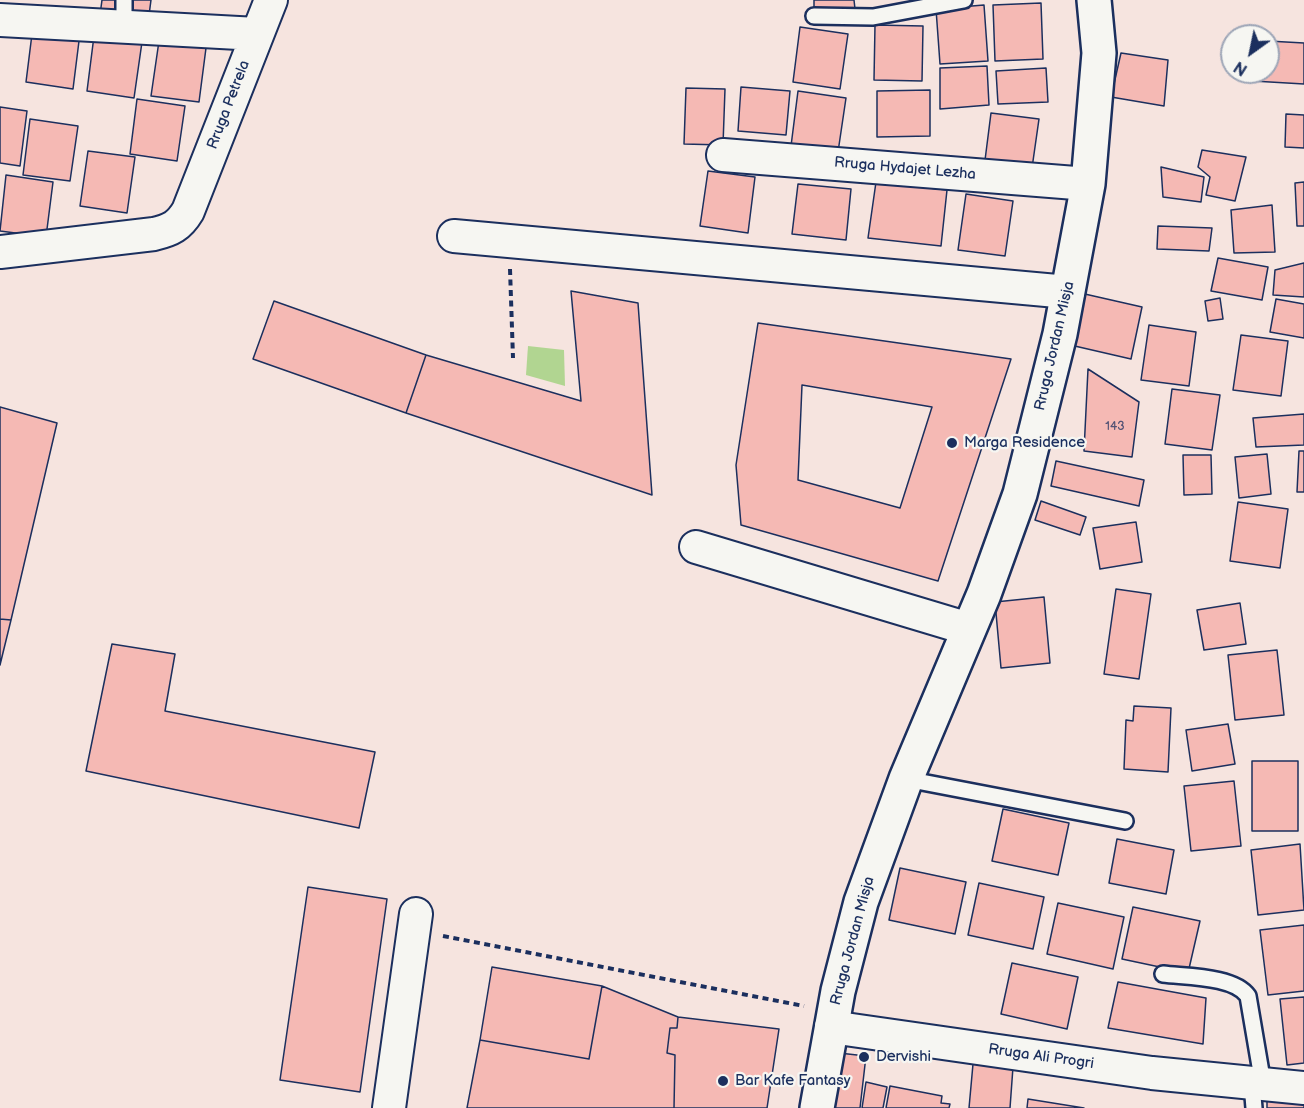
<!DOCTYPE html>
<html>
<head>
<meta charset="utf-8">
<style>
  body { margin:0 }
  #map { position:relative; width:1304px; height:1108px; overflow:hidden; background:#f6e4df; font-family:"Balsamiq Sans",sans-serif }
  canvas { display:block }
  .north { position:absolute; left:1220px; top:24px; width:60px; height:60px; box-sizing:border-box; background:#f6f6f2; border:2px solid #9ea6b7; border-radius:50%; rotate:213deg; font-size:16px; font-weight:700; line-height:24px; text-align:center; color:#1b2f5e }
  .north::after { content:''; display:block; margin:auto; width:21px; height:27px; background:#1b2f5e; clip-path:polygon(50% 0,100% 100%,50% 72%,0 100%) }
</style>
</head>
<body>
<div id="map">
<canvas width="1304" height="1108"></canvas>
<div class="north">N</div>
</div>
<script>
const ctx = document.querySelector('canvas').getContext('2d');
ctx.lineJoin = 'round';
function fill(path, color) { ctx.fillStyle = color; ctx.fill(path, 'evenodd'); }
function stroke(path, color, width, dash) { ctx.strokeStyle = color; ctx.lineWidth = width; ctx.lineCap = dash ? 'butt' : 'round'; ctx.setLineDash(dash || []); ctx.stroke(path); }
function label(font, color, halo, rows, align = 'center') {
  ctx.font = font + ' "Balsamiq Sans",sans-serif'; ctx.lineWidth = 4.5; ctx.setLineDash([]); ctx.textBaseline = 'middle'; ctx.strokeStyle = halo; ctx.fillStyle = color; for (const [text, x, y, turn = 0] of rows) {
    ctx.save(); ctx.translate(x, y); ctx.rotate((+turn || 0) * Math.PI / 180); ctx.textAlign = isNaN(turn) ? turn : align; if (halo) ctx.strokeText(text, 0, 0); ctx.fillText(text, 0, 0); ctx.restore();
  }
}
fill(new Path2D(`
  M528 346 564 350 565 386 526 375Z`), '#b1d591');
const building = new Path2D(`
  M102 0H151L148 23 100 15Z
  M814 0H854L855 9 814 10Z
  M1041 3 1043 59 995 61 993 5Z
  M984 5 988 61 940 64 936 9Z
  M875 25 923 26 922 81 874 80Z
  M33 26 80 33 73 89 26 82Z
  M800 27 848 34 840 89 793 82Z
  M94 36 142 42 134 98 87 91Z
  M159 41 206 48 199 102 151 96Z
  M1268 41 1304 43V84L1253 81 1254 72H1268Z
  M1121 53 1168 60 1164 106 1111 97Z
  M987 66 989 105 940 109V68Z
  M1046 68 1048 102 998 104 996 71Z
  M741 87 790 91 786 135 738 131Z
  M686 88 725 89 723 145 684 144Z
  M930 90V136L877 137V91Z
  M798 91 846 98 838 152 791 146Z
  M137 99 185 106 177 161 130 154Z
  M0 107 27 111 20 166 0 163Z
  M991 113 1039 119 1031 175 984 168Z
  M1286 114 1304 115V148L1285 147Z
  M30 119 78 126 70 181 23 175Z
  M1202 150 1246 157 1235 201 1206 195 1210 177 1198 167Z
  M88 151 135 157 127 213 80 206Z
  M1161 167 1204 177 1201 202 1163 197Z
  M708 171 755 177 748 233 700 226Z
  M6 175 53 182 46 237 0 231Z
  M876 182 947 190 941 246 868 238Z
  M1304 182V226H1297L1295 183Z
  M798 184 851 189 846 240 792 234Z
  M966 194 1013 201 1005 256 958 250Z
  M1272 205 1275 252 1234 253 1231 210Z
  M1158 226 1212 228 1209 251 1157 249Z
  M1218 258 1268 267 1262 300 1211 291Z
  M1304 263V297L1273 295 1275 270Z
  M571 291 638 303 652 495 406 413 426 355 581 401Z
  M1076 292 1142 307 1131 359 1066 344Z
  M1220 298 1223 319 1208 321 1205 301Z
  M1276 299 1304 304V338L1270 332Z
  M274 301 426 355 406 413 253 359Z
  M758 323 1011 359 938 581 741 525 736 465ZM802 385 932 407 900 508 798 480Z
  M1149 325 1196 332 1189 386 1141 380Z
  M1241 335 1288 341 1281 396 1233 390Z
  M1088 369 1139 402 1132 457 1084 451Z
  M1172 389 1220 395 1212 450 1165 444Z
  M0 407 57 423 11 620 0 619Z
  M1304 414V445L1256 447 1253 418Z
  M1299 451H1304V492H1297Z
  M1267 454 1271 494 1239 498 1235 457Z
  M1183 455H1211L1212 494 1184 495Z
  M1056 461 1144 480 1139 506 1051 486Z
  M1041 501 1086 517 1080 535 1035 520Z
  M1238 502 1288 509 1280 568 1230 561Z
  M1136 522 1142 562 1100 569 1093 528Z
  M1116 589 1151 594 1139 679 1104 674Z
  M1044 597 1050 663 1001 668 995 602Z
  M1240 603 1246 644 1204 650 1197 610Z
  M0 619 11 620 0 665Z
  M112 644 175 654 165 711 375 752 359 828 86 771Z
  M1277 650 1284 715 1235 720 1228 655Z
  M1134 706 1171 708 1168 772 1124 769 1126 720 1133 721Z
  M1228 724 1235 764 1192 771 1186 730Z
  M1252 761H1298V831H1252Z
  M1234 781 1241 846 1191 851 1184 786Z
  M1003 809 1069 823 1058 875 992 861Z
  M1117 839 1174 850 1166 894 1109 883Z
  M1300 844 1304 910 1258 915 1251 850Z
  M900 868 966 882 955 934 889 920Z
  M979 883 1044 897 1033 949 968 935Z
  M308 887 387 899 360 1092 280 1080Z
  M1058 903 1124 917 1113 969 1047 954Z
  M1133 907 1200 921 1188 973 1122 959Z
  M1304 925V991L1268 995 1260 930Z
  M1012 963 1078 977 1067 1029 1001 1014Z
  M492 967 602 986 589 1059 480 1040Z
  M1118 982 1206 998 1203 1044 1108 1028Z
  M602 986 678 1017 677 1028H670L667 1053 675 1055 674 1108H467L480 1040 589 1059Z
  M1304 997V1063L1287 1065 1280 999Z
  M678 1017 779 1029 767 1108H674L675 1055 667 1053 670 1028H677Z
  M830 1052 866 1056 860 1108H824Z
  M973 1064 1013 1067 1010 1108H969Z
  M866 1082 887 1087 883 1108H862Z
  M890 1086 942 1096 941 1103 950 1104 949 1108H886Z
  M1267 1094H1304V1108H1267Z
  M1028 1099 1084 1108H1027Z`);
fill(building, '#f5b9b4');
stroke(building, '#1b2f5e', 1.5);
const lane = new Path2D(`
  M814 16 873 17 964 0
  M124 26V0
  M906 779 1125 821
  M1163 974C1187 977 1234 976 1248 996L1263 1084
  M1252 1084 1254 1108`);
const street = new Path2D(`
  M0 20 257 34
  M723 155 1088 184
  M454 236 1068 292
  M0 252 154 234C171 230 179 226 188 211L271 0
  M696 547 969 629
  M831 1027 1152 1073 1304 1088
  M389 1108 416 914`);
const secondary = new Path2D(`
  M817 1108 838 991 861 902 906 779 984 594 1020 494 1060 334 1088 184 1099 53 1094 0`);
stroke(lane, '#1b2f5e', 20);
stroke(street, '#1b2f5e', 36);
stroke(secondary, '#1b2f5e', 38);
stroke(new Path2D(`
  M510 269 513 358
  M443 936 804 1006`), '#1b2f5e', 4, [6, 4.5]);
stroke(lane, '#f6f6f2', 15);
stroke(street, '#f6f6f2', 32);
stroke(secondary, '#f6f6f2', 33);
for (const [x, y, r, color] of [
  [952,443,6,"#1b2f5e"],
  [864,1057,6,"#1b2f5e"],
  [723,1081,6,"#1b2f5e"]
]) { const dot = new Path2D(); dot.arc(x, y, r, 0, 2 * Math.PI); ctx.fillStyle = color; ctx.fill(dot); stroke(dot, '#f6f6f2', 2); }
label('12px', '#525274', null, [
  ["143",1115,427]
]);
label('15px', '#1b2f5e', '#f6f6f2', [
  ["Rruga Petrela",229,105,-69],
  ["Rruga Hydajet Lezha",905,169,5],
  ["Rruga Jordan Misja",1055,346,-77],
  ["Rruga Jordan Misja",853,941,-75],
  ["Rruga Ali Progri",1041,1057,8]
]);
label('15px', '#1b2f5e', '#f6f6f2', [
  ["Marga Residence",964,443],
  ["Dervishi",876,1057],
  ["Bar Kafe Fantasy",735,1081]
], 'left');
</script>
</body>
</html>
